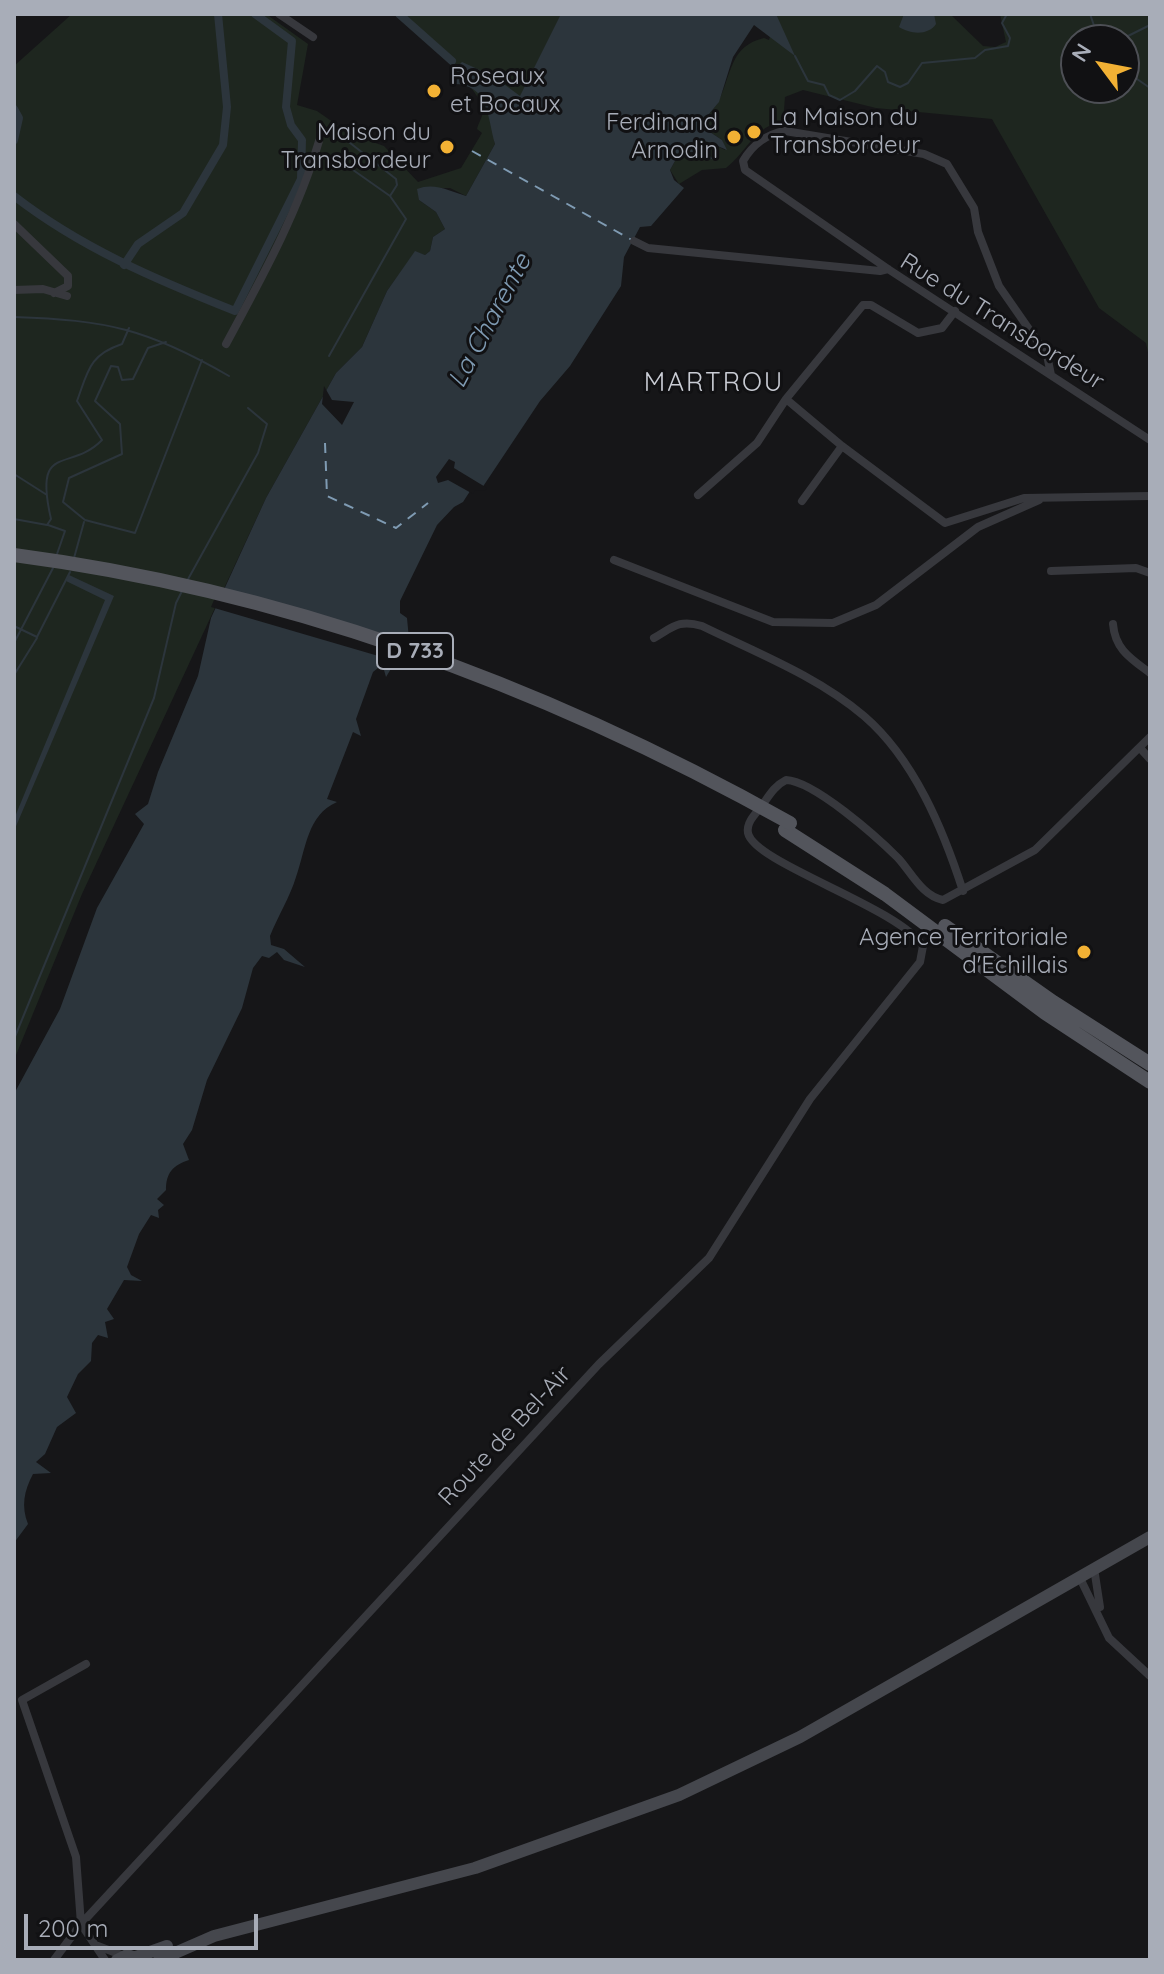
<!DOCTYPE html>
<html>
<head>
<meta charset="utf-8">
<style>
  body { margin:0 }
  #map { position:relative; width:1164px; height:1974px; overflow:hidden; background:#161618; font-family:Quicksand,sans-serif }
  canvas { display:block }
  .frame { position:absolute; inset:0; border:16px solid #a8adb8; pointer-events:none }
  .north { position:absolute; left:1060px; top:24px; width:80px; height:80px; box-sizing:border-box; background:#111113; border:2px solid #4d4f55; border-radius:50%; rotate:302deg; font-size:22px; font-weight:700; line-height:32px; text-align:center; color:#a8adb8 }
  .north::after { content:''; display:block; margin:auto; width:28px; height:36px; background:#f2b134; clip-path:polygon(50% 0,100% 100%,50% 72%,0 100%) }
  .scale { position:absolute; left:24px; top:1914px; width:234px; height:36px; box-sizing:border-box; border:4px solid #a8adb8; border-top:0; padding-left:10px; font-size:24px; line-height:28px; white-space:nowrap; color:#a8adb8; -webkit-text-stroke:6px #111113; paint-order:stroke }
</style>
</head>
<body>
<div id="map">
<canvas width="1164" height="1974"></canvas>
<div class="frame"></div>
<div class="north">N</div>
<div class="scale">200 m</div>
</div>
<script>
const ctx = document.querySelector('canvas').getContext('2d');
ctx.lineJoin = 'round';
function fill(path, color) { ctx.fillStyle = color; ctx.fill(path, 'evenodd'); }
function stroke(path, color, width, dash) { ctx.strokeStyle = color; ctx.lineWidth = width; ctx.lineCap = dash ? 'butt' : 'round'; ctx.setLineDash(dash || []); ctx.stroke(path); }
function label(font, color, halo, rows, align = 'center') {
  ctx.font = font + ' Quicksand,sans-serif'; ctx.lineWidth = 6; ctx.setLineDash([]); ctx.textBaseline = 'middle'; ctx.strokeStyle = halo; ctx.fillStyle = color; for (const [text, x, y, turn = 0] of rows) {
    ctx.save(); ctx.translate(x, y); ctx.rotate((+turn || 0) * Math.PI / 180); ctx.textAlign = isNaN(turn) ? turn : align; if (halo) ctx.strokeText(text, 0, 0); ctx.fillText(text, 0, 0); ctx.restore();
  }
}
fill(new Path2D(`
  M72 14H266L308 44 297 105 317 111 350 134 384 146 418 182 461 168 482 133 477 129C478 124 483 116 483 111 483 88 413 30 395 14H572L519 101 488 97 495 144 466 196 450 188H427L419 200 436 212 445 229 433 237 430 251 425 255 415 252 387 291 362 347 336 373 266 498 82 894 14 1060V66Z
  M776 14H950L983 46 995 47 1006 42 1000 14H1150V362L1146 343 1099 308 992 119 876 108 803 90 785 97 783 122C755 125 746 153 726 168L702 170 679 184 670 170 680 152 712 158 700 144 703 139 725 150 722 140 707 130 704 120C709 114 716 107 719 100 732 73 730 46 764 38L769 40ZM1076 40H1124V88H1076Z`), '#1e261f');
fill(new Path2D(`
  M561 14H776L795 56 754 25 733 57 719 102 704 120 707 130 722 140 727 150 703 140 700 145 714 160 693 152H680L670 170 674 180 684 188 651 226 640 227 624 257 621 286 570 366 540 401 482 488 474 485 463 502 454 507 437 525 400 601V613L407 618 409 639 386 677 384 670 378 668 373 672 356 719 361 736 353 732 327 799 337 802C307 815 306 849 296 877 290 897 278 916 270 936L271 945 284 949 305 967 284 960 277 952 269 958 262 956 253 968 242 1008 207 1080 192 1130 183 1144 189 1160C173 1165 166 1173 166 1190L157 1199 164 1205 158 1210 159 1218 151 1215 139 1234 127 1267 131 1275 142 1281 124 1280 107 1309 114 1319 105 1322 108 1338 98 1335 92 1343 91 1361 78 1374 67 1397 76 1413 57 1427 45 1454 36 1462 51 1473 33 1474C24 1491 21 1506 28 1524L14 1543V1094L60 1009 97 908 144 824 135 814 148 804 158 772 198 676 211 618 266 498 336 373 362 347 387 291 415 251 425 255 430 251 433 237 445 229 436 212 419 200 417 189C434 182 450 191 466 196L495 144C487 116 489 84 453 84L456 68 462 62 493 76 520 96Z
  M904 14H934L936 24C928 36 910 34 899 27Z
  M69 575 114 596 14 831V819L105 600 66 581Z`), '#2c353c');
fill(new Path2D(`
  M324 386 332 400 354 402 342 425 322 404Z
  M449 459 455 462 454 468 487 488 485 491 475 490 473 494 448 480 438 483 436 477Z
  M219 588 404 653 399 662 211 607Z`), '#161618');
stroke(new Path2D(`
  M1090 14 1099 40
  M1120 40 1150 25
  M795 56 808 81 824 85 829 95 840 100 855 91 877 66 885 72 888 82 900 87 908 83 922 63 975 58 985 50 1008 46 1010 38 1002 23 1007 14
  M1124 70 1150 88
  M331 128 396 179 397 185 390 196
  M14 317C107 320 148 329 229 376
  M166 342 148 348 133 379 122 380 118 367 111 366 95 401 120 424 122 454 69 478 63 502 85 520 135 533 202 360
  M329 356 406 219 390 196 346 165
  M14 474 47 495
  M14 519 47 525 51 519C33 441 70 473 102 440L77 401C88 371 89 355 122 344L129 328
  M48 525 65 531 57 554
  M74 558 84 522
  M187 581 258 453 267 424 248 408
  M14 626 37 637 70 572
  M14 643 53 568
  M14 675 37 638
  M14 1039 154 698 176 603 182 591`), '#2c353c', 2);
stroke(new Path2D(`
  M399 14 452 61
  M14 109 19 118 14 140
  M14 196C81 248 157 280 235 311L301 179 302 140 291 125 286 107 292 41 255 14
  M124 265 138 244 183 213 223 145 227 107 218 14`), '#2c353c', 8);
stroke(new Path2D(`
  M472 151 632 240
  M325 443 327 496 396 528 428 503`), '#7f9bb3', 2, [10, 8]);
stroke(new Path2D(`
  M279 14 313 37
  M14 224 68 276V286L54 293
  M634 241 648 248 880 271 888 269
  M14 290 43 289 67 296
  M226 344C261 279 298 213 319 141
  M1051 375 1047 355 999 286 978 232 974 208 947 164 924 154 785 131C767 134 752 145 743 161L745 170 888 269 1150 440
  M786 399 842 446 945 523 1024 498 1150 496
  M698 495 757 443 786 399 863 305H871L918 333 942 328 955 311
  M802 501 842 446
  M614 560 773 622 833 623 876 605 978 527 1039 500
  M1051 571 1136 568 1150 573
  M1113 624C1115 649 1130 658 1150 673
  M654 638C673 627 679 619 702 626 757 653 817 676 864 716 914 759 943 829 963 891
  M1140 748 1150 759
  M1094 1568 1100 1607
  M1079 1576 1109 1638 1150 1676
  M86 1664 22 1700 76 1857 81 1924 105 1960
  M98 1946 124 1956
  M54 1960 81 1924 599 1364 709 1258 810 1099 920 962 923 946C898 907 754 863 748 833 746 823 755 814 761 807 769 796 774 786 786 780 814 781 877 837 898 858 911 872 922 896 943 900L1035 850 1150 737`), '#37383d', 8);
stroke(new Path2D(`
  M136 1957 167 1946
  M117 1960 127 1955 141 1960
  M159 1960 214 1936 475 1868 679 1795 800 1737 1150 1537`), '#45474d', 12);
stroke(new Path2D(`
  M785 830 885 894 1045 1013 1150 1082
  M945 926 1053 1002 1150 1064`), '#53555c', 14);
stroke(new Path2D(`
  M14 555C288 591 549 688 790 823`), '#53555c', 14);
for (const [x, y, r, color] of [
  [434,91,8,"#f2b134"],
  [754,132,8,"#f2b134"],
  [734,137,8,"#f2b134"],
  [447,147,8,"#f2b134"],
  [1084,952,8,"#f2b134"]
]) { const dot = new Path2D(); dot.arc(x, y, r, 0, 2 * Math.PI); ctx.fillStyle = color; ctx.fill(dot); stroke(dot, '#111113', 3); }
for (const [x, y, w] of [
  [415,651,76]
]) { const box = new Path2D(); box.roundRect(x - w / 2, y - 18, w, 36, 6); ctx.fillStyle = '#111113'; ctx.fill(box); stroke(box, '#a8adb8', 2); }
label('bold 22px', '#a8adb8', null, [
  ["D 733",415,651]
]);
label('24px', '#a8adb8', '#111113', [
  ["Roseaux",450,77,"left"],
  ["et Bocaux",450,105,"left"],
  ["La Maison du",770,118,"left"],
  ["Transbordeur",770,146,"left"],
  ["Ferdinand",718,123],
  ["Arnodin",718,151],
  ["Maison du",431,133],
  ["Transbordeur",431,161],
  ["Agence Territoriale",1068,938],
  ["d'Echillais",1068,966]
], 'right');
label('24px', '#a8adb8', '#111113', [
  ["Rue du Transbordeur",1002,322,32],
  ["Route de Bel-Air",505,1436,-47]
]);
label('italic 26px', '#7f9bb3', '#111113', [
  ["La Charente",490,321,-62]
]);
ctx.letterSpacing = '2px';
label('26px', '#c9ccd4', '#111113', [
  ["MARTROU",714,383]
]);
ctx.letterSpacing = '0px';
</script>
</body>
</html>
